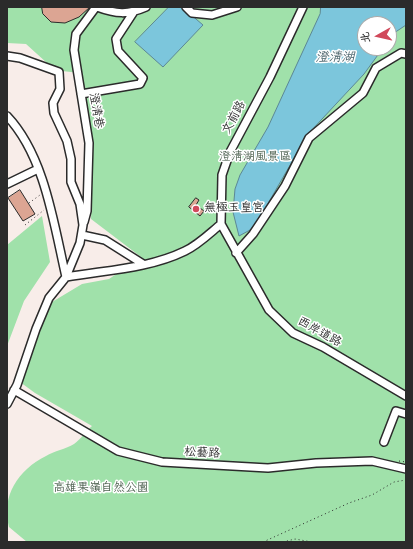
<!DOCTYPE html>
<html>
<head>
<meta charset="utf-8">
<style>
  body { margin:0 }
  #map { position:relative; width:413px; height:549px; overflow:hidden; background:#f8ede9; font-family:Kalam,"LXGW WenKai TC",sans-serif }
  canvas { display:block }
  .frame { position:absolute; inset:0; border:8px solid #2b2b2b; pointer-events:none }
  .north { position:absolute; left:357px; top:16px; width:40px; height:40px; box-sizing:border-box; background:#fff; border:1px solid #aaa; border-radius:50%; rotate:262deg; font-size:11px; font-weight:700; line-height:16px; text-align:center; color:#2b2b2b }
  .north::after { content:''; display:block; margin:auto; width:14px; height:18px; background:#d1495b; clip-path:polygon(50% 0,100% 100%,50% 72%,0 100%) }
</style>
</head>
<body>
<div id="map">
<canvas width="413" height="549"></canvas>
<div class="frame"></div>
<div class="north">北</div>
</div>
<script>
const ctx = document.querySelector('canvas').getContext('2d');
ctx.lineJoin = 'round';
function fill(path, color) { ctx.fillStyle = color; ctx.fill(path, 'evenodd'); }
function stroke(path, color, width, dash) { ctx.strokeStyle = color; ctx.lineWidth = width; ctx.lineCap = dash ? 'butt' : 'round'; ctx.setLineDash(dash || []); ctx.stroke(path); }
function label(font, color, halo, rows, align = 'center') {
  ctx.font = font + ' Kalam,"LXGW WenKai TC",sans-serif'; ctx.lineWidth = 3; ctx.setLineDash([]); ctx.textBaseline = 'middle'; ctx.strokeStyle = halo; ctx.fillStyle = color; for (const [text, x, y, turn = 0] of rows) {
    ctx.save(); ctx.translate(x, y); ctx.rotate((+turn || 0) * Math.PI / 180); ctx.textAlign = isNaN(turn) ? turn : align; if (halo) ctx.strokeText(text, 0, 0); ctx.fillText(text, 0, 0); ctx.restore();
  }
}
fill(new Path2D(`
  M7 7H406V542H27L9 527C1 496 18 470 46 456 54 451 66 449 74 444 81 439 86 431 92 426L35 393 20 382 47 305 82 284 109 279 141 257 91 219 93 142 80 73 62 71 47 63 26 44 7 43ZM365 24H389V48H365Z
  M42 216 50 262 24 301 7 346V245Z`), '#a0e1aa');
const water = new Path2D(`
  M169 7H182L203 25 163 67 135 42Z
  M321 7H406V25L394 33 389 40V24H365V48H383L364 74 308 134 259 219 250 230 239 236 233 212 235 189 240 175 268 127 320 14Z`);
fill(water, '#7cc6dc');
stroke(water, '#5c8895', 1);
const building = new Path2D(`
  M42 7H90L79 17 65 23 51 22 43 14Z
  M20 190 35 214 23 221 8 198Z
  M196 198 199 200 196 205 204 211 200 216 189 207Z`);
fill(building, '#dca593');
stroke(building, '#2b2b2b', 1);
const minor = new Path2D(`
  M97 7C116 14 128 15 146 7
  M186 7 192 13 212 15 237 7
  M303 7 270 77 230 152 222 175 221 224 269 310 293 333 323 347 406 396
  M7 56 20 58 59 72 60 89 53 103 54 113 67 141 71 159V182L80 204 83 225 80 243 66 277 49 298 36 329 17 385 7 404
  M81 94 140 84 143 78 118 51 116 39 133 13
  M7 116C45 156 54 225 66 277
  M7 184 38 169
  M84 222 87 211 89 143 74 50 76 34 96 7
  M82 235 105 240 143 264
  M236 253 253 234 285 186 309 138 363 93 376 68 401 53 406 54
  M66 277C105 270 148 269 185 251 198 245 210 233 221 224
  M14 390 118 451 162 462 268 468 316 463 372 461 406 469
  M384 442 396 411 406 414`);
stroke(minor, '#2b2b2b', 10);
stroke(new Path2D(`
  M29 203 40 195
  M25 225 44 210
  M399 461 406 462
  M263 542 349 503 372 495 394 482 406 480
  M283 542 295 539 312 542`), '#2b2b2b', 1, [1, 3]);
stroke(minor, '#fff', 7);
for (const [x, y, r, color] of [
  [196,209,4,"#d1495b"]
]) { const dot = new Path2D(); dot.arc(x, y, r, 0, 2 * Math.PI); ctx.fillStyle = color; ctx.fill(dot); stroke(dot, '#fff', 1.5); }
label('12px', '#2b2b2b', '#fff', [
  ["澄清巷",95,111,80],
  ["文前路",235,118,-62],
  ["西岸道路",319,333,29],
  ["松藝路",202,454,3]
]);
label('12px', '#4e6251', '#fff', [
  ["澄清湖風景區",255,158],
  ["高雄果嶺自然公園",101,489]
]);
label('12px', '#2b2b2b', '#fff', [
  ["無極玉皇宮",204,209]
], 'left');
label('italic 13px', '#476169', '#fff', [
  ["澄清湖",335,59]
]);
</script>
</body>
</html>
